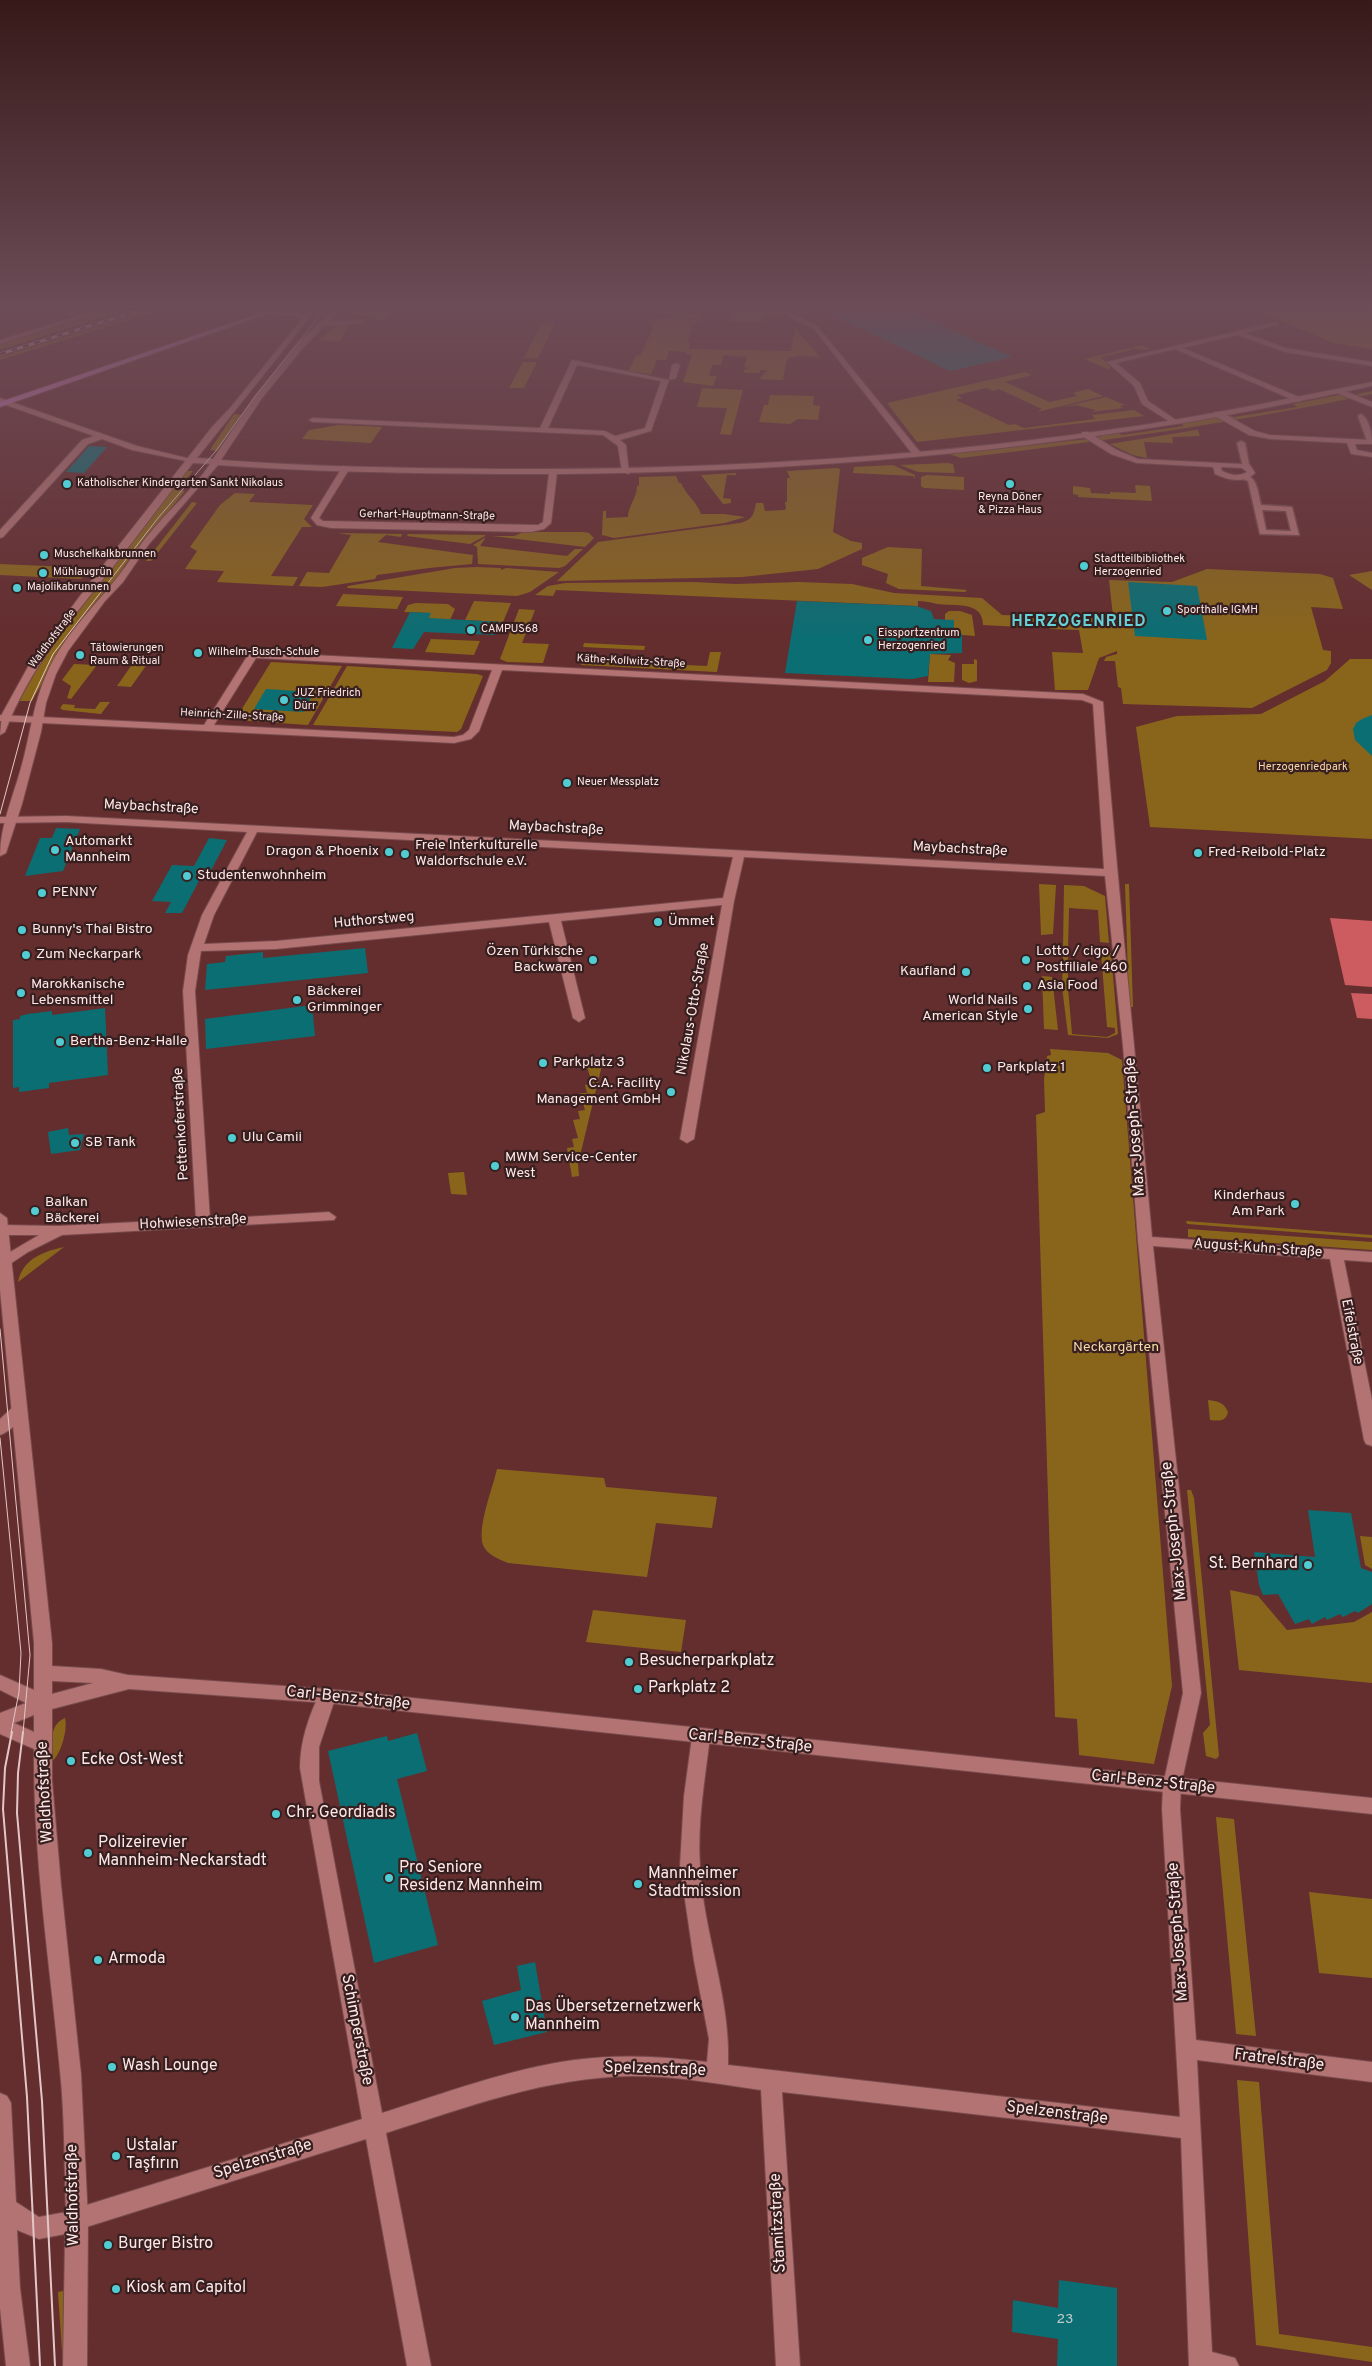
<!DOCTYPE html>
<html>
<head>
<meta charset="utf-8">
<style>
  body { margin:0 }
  canvas { display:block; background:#642d2e }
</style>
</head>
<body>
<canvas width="1372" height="2366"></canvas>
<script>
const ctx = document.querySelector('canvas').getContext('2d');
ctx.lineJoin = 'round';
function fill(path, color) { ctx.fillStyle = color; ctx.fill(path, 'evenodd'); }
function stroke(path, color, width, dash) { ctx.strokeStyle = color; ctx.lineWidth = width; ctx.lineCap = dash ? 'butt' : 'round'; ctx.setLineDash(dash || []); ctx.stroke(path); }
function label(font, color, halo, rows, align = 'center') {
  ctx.font = font + ' Overpass,sans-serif'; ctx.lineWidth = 4.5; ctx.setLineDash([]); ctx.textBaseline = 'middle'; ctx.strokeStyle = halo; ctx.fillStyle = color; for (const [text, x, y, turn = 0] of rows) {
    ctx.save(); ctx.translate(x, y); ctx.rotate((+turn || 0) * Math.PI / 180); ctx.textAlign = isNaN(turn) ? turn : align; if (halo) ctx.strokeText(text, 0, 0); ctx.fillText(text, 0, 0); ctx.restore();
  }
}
fill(new Path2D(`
  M117 308H132L0 350V345Z
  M155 308H168L0 360V357Z
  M351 308H421L392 309 385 320H382L350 313 349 312Z
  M1258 308H1372V349L1334 343 1258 311Z
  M735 310 778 311 789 316 766 315 763 323 730 321Z
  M685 314H701L698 323 693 324 687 342 690 343 689 349 791 351 795 328 820 357 799 356 787 358 783 380 759 379 768 370H760L759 373H745L743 370 749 368 744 367 747 357 724 355 721 365H712L709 376H717L713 386 683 382 692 355 686 354V352L669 351 666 360H657L651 374 629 371 636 355H641L653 328 649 322Z
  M555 323 538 358H524L541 324Z
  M335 325H350L339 341 319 340Z
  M1142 345 1151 349C1140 352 1136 347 1130 349L1132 350 1101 357 1111 368 1107 369 1085 359Z
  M523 362H537L524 388H509Z
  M1025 372 1032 375 1005 382 1049 402 1077 396 1073 393 1088 389 1103 396 1037 412 1042 409 999 389 993 391 986 388 957 395 962 398 956 400 1009 425 1015 424 1024 428 1095 419 1092 415 1134 410 1144 416 917 442 887 403Z
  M702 388 743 390 731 435 720 434 727 408 697 407Z
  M1372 391V394C1236 423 1099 442 961 458L949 454 1088 439 1086 436 1117 432 1122 435 1184 426 1180 423 1229 415 1234 417 1297 407 1293 404 1349 393 1354 395Z
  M770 395 814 396 813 405 820 406 818 420 798 419 790 424 759 422 764 405H768Z
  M1106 397 1125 405 1120 406 1123 408 1091 412 1096 410 1076 405 1058 408Z
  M234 414 242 415 221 451 210 450Z
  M339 425 381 427H382L371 443 302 439 309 430Z
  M1196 430H1198L1200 436 1172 437 1173 443 1144 442 1147 458 1133 455 1110 444Z
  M948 463 953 464 955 473 918 472 900 465Z
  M893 465 915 475 914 479 913 476 853 473 854 467Z
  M837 468 840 469 833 532 851 541 862 543V549L818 569 742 577 557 581 598 542 740 523C752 520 754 515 756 503H763L765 511 784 510 786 509 785 502H787V478H790L787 471Z
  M187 471H193L177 490 185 491 125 565 116 581 99 599 55 660 32 701H18L44 652Z
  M736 473V475H727L723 498 731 499V503L723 504 701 475Z
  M927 475 964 477V490L924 488 921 486V477Z
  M676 476 679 483H681C686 495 697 502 701 514H724L745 517 725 523 614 538 602 535 603 511H606V518L628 517C628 506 637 498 637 486L639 485V477Z
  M1135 485 1150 486 1152 501 1078 497V495L1073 494V486L1090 488 1091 493 1110 494V492L1136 493Z
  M235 493 255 494 249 502 313 505 304 519 312 527H302L271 576 298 577 293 586 217 582 224 571 185 569 197 551 190 547 220 505Z
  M192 502 197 503 151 561H146Z
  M524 532H583L589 533 594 538 585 547 492 536H514Z
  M338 533 402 534 401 537 386 535 378 542 473 555 472 564 429 568 377 575 375 579 322 587 299 586 307 572 329 573 351 535Z
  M408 534 485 535V536L470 544 407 536Z
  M486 537 480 546 567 556 575 549H583L565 566 559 568 478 564 477 547 473 545Z
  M888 547 922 549 921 586 967 590 965 592 899 589 886 583 888 574 862 565V558Z
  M0 564 91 568 81 579 0 575Z
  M476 567 501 568V570L506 568 559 572 530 592 517 596 347 588 348 586 455 568Z
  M1207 569 1320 574 1333 578 1343 609 1311 607 1323 650 1331 651V663L1327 670 1252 708 1123 704 1121 688 1118 687 1115 661H1104L1106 657 1117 654V651L1099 658 1088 690H1055L1052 652 1083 653 1079 630 1050 629 1048 618 1060 613 1113 616 1109 580 1172 582Z
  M1372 571V590L1349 575Z
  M692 582 736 584 799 582 852 584 894 593 982 598 1002 615 1036 616 1039 628 983 625C983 598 949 608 933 603 929 602 924 601 918 601V606L556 590 553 596 535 595 548 586 566 583Z
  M343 594 403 597 397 609 336 606Z
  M474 601 511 603 503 622 465 620Z
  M416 603 448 604 455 609 450 620 428 619 430 613 404 612 408 605Z
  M519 609 535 610 522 643 549 644 543 663 507 662 500 659Z
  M949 611H960L972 615 975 636 962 635 951 631 954 620H945V614Z
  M431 639 480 641 474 655 425 652Z
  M584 643 645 646 644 650 583 647Z
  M710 652H721L717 672 581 665 583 660 707 666Z
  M930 654 951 655 948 660 955 663 954 682H928Z
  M136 659 150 660 131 687 117 686Z
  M974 659 977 660V681L969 683 962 680V664H974Z
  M1350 659H1372V839L1150 827 1136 727 1177 716 1261 714 1325 681Z
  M271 662 342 666 308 725 235 720Z
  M74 664 97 665 71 699 67 698 71 686 62 680Z
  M347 666 477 674 483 676 461 729 457 732 313 725Z
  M100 702H110L101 714 63 710 60 708 63 704 75 705 74 708 95 709Z
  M1039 884 1056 885 1053 934 1041 935Z
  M1125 884H1129L1133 1007H1129Z
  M1064 885 1084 886 1105 896 1109 943 1100 942 1098 910 1069 908 1068 950 1063 949Z
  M1101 953H1111L1118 1034 1108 1038 1068 1035 1062 987 1063 954 1068 955V988L1072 1034 1107 1037 1115 1033V1028L1107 1027Z
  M1042 976 1052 977 1058 1030 1044 1029Z
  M1050 1049 1108 1053 1122 1060 1172 1686 1154 1764 1079 1755 1077 1719 1055 1717 1036 1115 1045 1112 1044 1079 1047 1056 1051 1055Z
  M604 1057 578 1164 579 1176 572 1177 567 1148 574 1147 572 1139 578 1138 573 1120 580 1119 578 1111 585 1110 580 1093H587L585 1085 592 1083 587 1067H593L591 1059Z
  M464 1172 467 1195 451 1194 448 1173Z
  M1186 1221 1372 1235V1238L1187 1224Z
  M1188 1229 1372 1242V1250L1188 1237Z
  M64 1247 18 1282C23 1259 42 1252 64 1247Z
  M1208 1400C1217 1401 1224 1402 1228 1412 1226 1422 1218 1421 1210 1420Z
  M497 1469 604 1478 606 1487 717 1497 712 1528 656 1523 647 1577 508 1563C499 1559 487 1555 483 1545 477 1527 493 1487 497 1469Z
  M1187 1490H1191L1194 1498 1219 1756 1216 1759 1206 1756 1203 1733 1210 1725Z
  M1360 1536 1372 1537V1569L1365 1565Z
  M1230 1590 1258 1596 1287 1630 1354 1622 1372 1612V1683L1239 1670Z
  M593 1610 686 1620 681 1652 586 1642Z
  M65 1718C68 1729 61 1755 52 1761 52 1746 48 1725 65 1718Z
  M1216 1817 1234 1819 1256 2036 1236 2034Z
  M1309 1892 1372 1899V1978L1319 1973Z
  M1237 2080 1259 2082 1279 2334 1372 2347V2362L1256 2345Z
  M67 2290 65 2366H63L58 2292Z`), '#89651c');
fill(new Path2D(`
  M1330 918 1372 921V987L1345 985Z
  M1351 993 1372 994V1019L1357 1018Z`), '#cc5c5f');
fill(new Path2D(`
  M818 308H904L1012 357 950 371Z
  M89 446 107 447 84 473 66 472Z
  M1128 582 1197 586 1207 640 1135 636Z
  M797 601 916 606 931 611 934 619 954 620V629L962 634V653L930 654 928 676 912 679 785 673Z
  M410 612 431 613 429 618 501 622 495 635 424 632 413 649 392 648Z
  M266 689 314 692 303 712 254 709Z
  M1372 715V756L1355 740 1353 729 1356 723 1362 719Z
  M56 828 80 829 63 871 25 876 40 838H52Z
  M209 838 227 840 207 878 201 877 182 913H165L171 902 152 901 172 865 194 866Z
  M365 948 368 973 205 990 207 964 225 962 226 956 263 952V958Z
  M312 1005 315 1036 206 1049 205 1019Z
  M105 1008 108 1075 49 1083V1088L19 1092V1087L13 1088V1020L20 1019V1016L28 1014 52 1011V1015Z
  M68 1128 69 1135 84 1134 80 1150 51 1154 48 1132Z
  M1308 1510 1351 1513 1361 1568 1372 1572V1604L1358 1613 1355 1611 1343 1617 1340 1614 1327 1620 1325 1617 1312 1624 1309 1619 1295 1624 1278 1594 1263 1595 1259 1585 1254 1552 1315 1557Z
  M417 1733 427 1771 397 1779 438 1945 374 1963 328 1751 387 1736 388 1741Z
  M535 1962 547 2032 494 2045 482 2001 521 1990 517 1966Z
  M1059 2280 1117 2288V2366H1057L1058 2339 1012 2332 1013 2300 1058 2308Z`), '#0b6e73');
const pedestrian = new Path2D(`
  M1361 414C1369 419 1372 433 1372 443L1367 441 1358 416Z
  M1241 441 1245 443 1250 469 1243 467 1237 443Z
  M1243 475C1258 475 1258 494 1261 505L1292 507 1299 535 1260 534 1248 481 1243 479ZM1262 510 1286 511 1291 531 1266 530Z`);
const minor = new Path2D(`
  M104 308H113L0 344V340Z
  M425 308H474L471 310 427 311Z
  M735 308H783L818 327 920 452V456H914L814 329 779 311 738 310Z
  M364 320V322L362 323 323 326 320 324 323 322Z
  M1276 322 1278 323V325L1245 333 1286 348 1372 362V366L1285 352 1237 335 1183 348 1301 398 1302 400 1298 402 1175 349 1116 363 1140 383 1148 401 1176 420 1177 422 1173 424 1142 404 1134 386 1107 362Z
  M572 360 669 380 651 431 620 440 626 445 629 474 622 472 618 446 603 435 313 422 309 420 313 418 540 428ZM577 365 661 381 645 428 615 436 605 431 548 428Z
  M676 363 680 365 676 378 669 380 672 365Z
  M1340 389 1372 402V407L1337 393 1336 391Z
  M0 398 137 446 195 460 191 462 132 450 102 439 88 444 3 537 0 538V530L82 440 94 436 0 403Z
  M1215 412H1221L1255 431 1270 435 1372 440V444H1355L1357 450 1372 453V457L1351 454 1347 443 1270 439 1249 435 1215 416Z
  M1082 432H1088L1117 450 1138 459 1242 464 1250 465 1255 473C1244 484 1228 480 1215 474L1213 467 1137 463 1111 454 1082 436ZM1221 467 1242 468 1247 472C1238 477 1230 475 1222 471Z
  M343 466 350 468 319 518 323 521 538 525 543 522 549 473 553 471 557 473 551 523 544 529 531 532 331 528 317 525 311 518Z
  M253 652 1083 694 1103 702C1117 881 1136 1058 1152 1237L1372 1252V1262L1344 1260 1372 1400V1446L1366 1444 1364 1440 1330 1259 1153 1246 1201 1693 1181 1785 1180 1809 1196 2040 1372 2062V2082L1197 2060 1212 2352 1235 2358 1239 2366H1189L1181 2138 782 2092 800 2366H776L761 2090C719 2084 676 2076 633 2076 547 2077 467 2107 386 2133L431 2366H407L366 2139 77 2230 69 2227 66 2219 69 2211 77 2208 362 2119 300 1768C300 1741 309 1715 321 1691L327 1689 333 1691 336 1696 319 1747V1781L382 2113C445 2093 509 2069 574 2060 618 2054 663 2056 707 2062L709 2039 694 1961 680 1866 684 1796 692 1737 695 1732 701 1729 707 1732 710 1737C705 1779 697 1823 700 1866 703 1932 731 1999 728 2065L1180 2117 1162 1809 1163 1785 1183 1693 1138 1241 1123 1046 1105 876 744 857 734 901 694 1139 687 1143 680 1139 722 905 561 921 585 1018 579 1022 573 1018 549 922 276 949 201 951 195 991 210 1219 329 1212 336 1217 334 1220 62 1235 28 1252 10 1264H0V1258L39 1235H2L0 1234V1226L2 1225 58 1226 196 1219 183 991 188 955 202 915 247 832 66 822 0 823V817L66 816 1104 869 1093 704 1082 700 502 670 479 731 471 739 454 743 0 721V715L204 725 248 655ZM256 658 492 670 469 730 463 735 454 737 214 725ZM257 832 733 857 723 898 276 941 204 944 214 915Z
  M19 1404 24 1406 27 1410C22 1419 10 1432 0 1435V1419L14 1406Z`);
const tertiary = new Path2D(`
  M311 308H317L197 458 213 459 256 395 296 345 335 308H341L302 349 262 398 221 460C314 467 407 468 500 469 715 470 931 457 1143 425 1220 413 1296 397 1372 382V386C1296 402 1220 418 1143 429 929 462 713 475 498 474 404 473 311 472 218 465L149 544 123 582 105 601 68 651 56 674 46 703 41 732 22 804 6 853 0 856C0 826 13 797 21 768 30 737 33 703 47 673 63 637 92 609 116 579 130 562 140 543 155 527 173 506 195 487 210 464L193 463C167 496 142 530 116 563 74 616 29 668 5 732L0 735 2 714 29 665 94 577 212 427 231 407 302 319 295 316 270 315 268 312H296L305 315Z
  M0 1213 7 1218 52 1643V1666L101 1669 128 1675 327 1689 1372 1798V1814L327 1703 129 1689 52 1709V1780L61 1885 81 2074 88 2219 87 2366H63L65 2234 39 2239 17 2230 20 2288 30 2366H6L0 2308V2093L7 2096 11 2103 16 2202 39 2217 66 2212C64 2165 65 2118 60 2071 50 1964 33 1857 34 1749L0 1734V1713L26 1703 0 1690V1675L34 1690V1643L0 1290ZM52 1681 93 1683 52 1694ZM34 1715V1732L14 1723Z`);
const primary = new Path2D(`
  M276 308H284L0 407V402Z`);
stroke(pedestrian, '#774a4c', 3);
stroke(minor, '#774a4c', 2);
stroke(tertiary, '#774a4c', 2);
stroke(primary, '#774a4c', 2);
fill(pedestrian, '#b27372');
fill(minor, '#b27372');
fill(tertiary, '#b27372');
fill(primary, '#cb7bbd');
stroke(new Path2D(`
  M0 814 30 703 53 654 158 518 215 452 256 395 326 308
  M0 1329 30 1655 23 1733
  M0 1438 21 1653 19 1692 11 1733`), '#e3c7c7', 1);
stroke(new Path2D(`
  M12 1732 5 1768 3 1809 27 2097 40 2366
  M23 1732 18 1773 17 1813 42 2101 55 2366`), '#e3c7c7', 2);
const rail = new Path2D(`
  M0 354 147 308`);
stroke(rail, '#e3c7c7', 3);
stroke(rail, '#381f1f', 2, [6]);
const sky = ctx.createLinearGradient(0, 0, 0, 639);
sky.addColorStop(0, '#371919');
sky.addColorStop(0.48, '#6c4c57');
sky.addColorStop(1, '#6c4c5700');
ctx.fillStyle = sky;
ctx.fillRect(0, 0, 1372, 639);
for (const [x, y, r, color] of [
  [67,484,5,"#51ccd3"],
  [1010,484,5,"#51ccd3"],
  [44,555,5,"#51ccd3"],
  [1084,566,5,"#51ccd3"],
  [43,573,5,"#51ccd3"],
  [17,588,5,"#51ccd3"],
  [1167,611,5,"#51ccd3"],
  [471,630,5,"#51ccd3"],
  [868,640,5,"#51ccd3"],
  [198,653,5,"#51ccd3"],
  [80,655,5,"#51ccd3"],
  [284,700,5,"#51ccd3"],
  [567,783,5,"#51ccd3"],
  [55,850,5,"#51ccd3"],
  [389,852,5,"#51ccd3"],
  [1198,853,5,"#51ccd3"],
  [405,854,5,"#51ccd3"],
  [187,876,5,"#51ccd3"],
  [42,893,5,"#51ccd3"],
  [658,922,5,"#51ccd3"],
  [22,930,5,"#51ccd3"],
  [26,955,5,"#51ccd3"],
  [593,960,5,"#51ccd3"],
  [1026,960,5,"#51ccd3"],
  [966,972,5,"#51ccd3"],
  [1027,986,5,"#51ccd3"],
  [21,993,5,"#51ccd3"],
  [297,1000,5,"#51ccd3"],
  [1028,1009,5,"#51ccd3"],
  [60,1042,5,"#51ccd3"],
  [543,1063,5,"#51ccd3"],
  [987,1068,5,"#51ccd3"],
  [671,1092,5,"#51ccd3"],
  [232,1138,5,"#51ccd3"],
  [75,1143,5,"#51ccd3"],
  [495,1166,5,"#51ccd3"],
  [1295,1204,5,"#51ccd3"],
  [35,1211,5,"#51ccd3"],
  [1308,1565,5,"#51ccd3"],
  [629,1662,5,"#51ccd3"],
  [638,1689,5,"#51ccd3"],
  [71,1761,5,"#51ccd3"],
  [276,1814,5,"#51ccd3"],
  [88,1853,5,"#51ccd3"],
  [389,1878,5,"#51ccd3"],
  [638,1884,5,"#51ccd3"],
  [98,1960,5,"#51ccd3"],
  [515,2017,5,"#51ccd3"],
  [112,2067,5,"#51ccd3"],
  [116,2156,5,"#51ccd3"],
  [108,2245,5,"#51ccd3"],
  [116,2289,5,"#51ccd3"]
]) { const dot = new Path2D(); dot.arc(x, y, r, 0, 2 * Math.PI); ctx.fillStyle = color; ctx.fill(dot); stroke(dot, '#381f1f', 2); }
label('11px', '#fee8e7', '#381f1f', [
  ["Katholischer Kindergarten Sankt Nikolaus",77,484],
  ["Reyna Döner",1010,498,"center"],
  ["& Pizza Haus",1010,511,"center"],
  ["Muschelkalkbrunnen",54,555],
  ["Stadtteilbibliothek",1094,560],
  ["Herzogenried",1094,573],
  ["Mühlaugrün",53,573],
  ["Majolikabrunnen",27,588],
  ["Sporthalle IGMH",1177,611],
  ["CAMPUS68",481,630],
  ["Eissportzentrum",878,634],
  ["Herzogenried",878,647],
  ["Tätowierungen",90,649],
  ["Raum & Ritual",90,662],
  ["Wilhelm-Busch-Schule",208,653],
  ["JUZ Friedrich",294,694],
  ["Dürr",294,707],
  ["Neuer Messplatz",577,783]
], 'left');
label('11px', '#fee8e7', '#381f1f', [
  ["Gerhart-Hauptmann-Straße",427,516,1],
  ["Waldhofstraße",53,639,-53],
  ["Käthe-Kollwitz-Straße",631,662,3],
  ["Heinrich-Zille-Straße",232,716,3]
]);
label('11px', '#f6d9aa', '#381f1f', [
  ["Herzogenriedpark",1303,768]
]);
label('14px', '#fee8e7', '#381f1f', [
  ["Maybachstraße",151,808,3],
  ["Maybachstraße",556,829,3],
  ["Maybachstraße",960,850,3],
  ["Huthorstweg",374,921,-5],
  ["Nikolaus-Otto-Straße",694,1009,-80],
  ["Pettenkoferstraße",182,1124,-93],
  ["Hohwiesenstraße",193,1223,-3],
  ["August-Kuhn-Straße",1258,1249,4],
  ["Eifelstraße",1351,1332,79]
]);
label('14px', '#fee8e7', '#381f1f', [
  ["Automarkt",65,842],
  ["Mannheim",65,858],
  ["Freie Interkulturelle",415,846],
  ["Waldorfschule e.V.",415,862],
  ["Dragon & Phoenix",379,852,"right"],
  ["Fred-Reibold-Platz",1208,853],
  ["Studentenwohnheim",197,876],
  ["PENNY",52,893],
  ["Ümmet",668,922],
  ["Bunny's Thai Bistro",32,930],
  ["Özen Türkische",583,952,"right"],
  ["Backwaren",583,968,"right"],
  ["Lotto / cigo /",1036,952],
  ["Postfiliale 460",1036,968],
  ["Zum Neckarpark",36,955],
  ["Kaufland",956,972,"right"],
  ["Marokkanische",31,985],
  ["Lebensmittel",31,1001],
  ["Asia Food",1037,986],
  ["Bäckerei",307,992],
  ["Grimminger",307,1008],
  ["World Nails",1018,1001,"right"],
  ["American Style",1018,1017,"right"],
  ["Bertha-Benz-Halle",70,1042],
  ["Parkplatz 3",553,1063],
  ["Parkplatz 1",997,1068],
  ["C.A. Facility",661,1084,"right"],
  ["Management GmbH",661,1100,"right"],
  ["Ulu Camii",242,1138],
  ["SB Tank",85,1143],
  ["MWM Service-Center",505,1158],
  ["West",505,1174],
  ["Kinderhaus",1285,1196,"right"],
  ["Am Park",1285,1212,"right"],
  ["Balkan",45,1203],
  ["Bäckerei",45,1219]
], 'left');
label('14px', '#f6d9aa', '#381f1f', [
  ["Neckargärten",1116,1348]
]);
label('14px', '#c1caca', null, [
  ["23",1065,2320]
]);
ctx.letterSpacing = '1px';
label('bold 16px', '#65d1d8', '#381f1f', [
  ["HERZOGENRIED",1079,623]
]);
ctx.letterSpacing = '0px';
label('16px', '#fee8e7', '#381f1f', [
  ["Max-Joseph-Straße",1136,1127,-94],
  ["Max-Joseph-Straße",1175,1531,-96],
  ["Carl-Benz-Straße",348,1699,6],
  ["Carl-Benz-Straße",750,1742,6],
  ["Carl-Benz-Straße",1153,1783,6],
  ["Waldhofstraße",46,1792,-93],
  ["Max-Joseph-Straße",1179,1932,-94],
  ["Schimperstraße",356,2030,79],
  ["Fratrelstraße",1279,2061,7],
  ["Spelzenstraße",655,2070,2],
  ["Spelzenstraße",1057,2114,7],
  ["Spelzenstraße",263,2160,-17],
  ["Waldhofstraße",74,2195,-91],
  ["Stamitzstraße",779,2223,-93]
]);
label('16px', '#fee8e7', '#381f1f', [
  ["St. Bernhard",1298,1565,"right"],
  ["Besucherparkplatz",639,1662],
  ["Parkplatz 2",648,1689],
  ["Ecke Ost-West",81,1761],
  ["Chr. Geordiadis",286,1814],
  ["Polizeirevier",98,1844],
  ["Mannheim-Neckarstadt",98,1862],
  ["Pro Seniore",399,1869],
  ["Residenz Mannheim",399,1887],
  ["Mannheimer",648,1875],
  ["Stadtmission",648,1893],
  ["Armoda",108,1960],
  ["Das Übersetzernetzwerk",525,2008],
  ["Mannheim",525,2026],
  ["Wash Lounge",122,2067],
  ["Ustalar",126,2147],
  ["Taşfırın",126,2165],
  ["Burger Bistro",118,2245],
  ["Kiosk am Capitol",126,2289]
], 'left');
</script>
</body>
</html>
